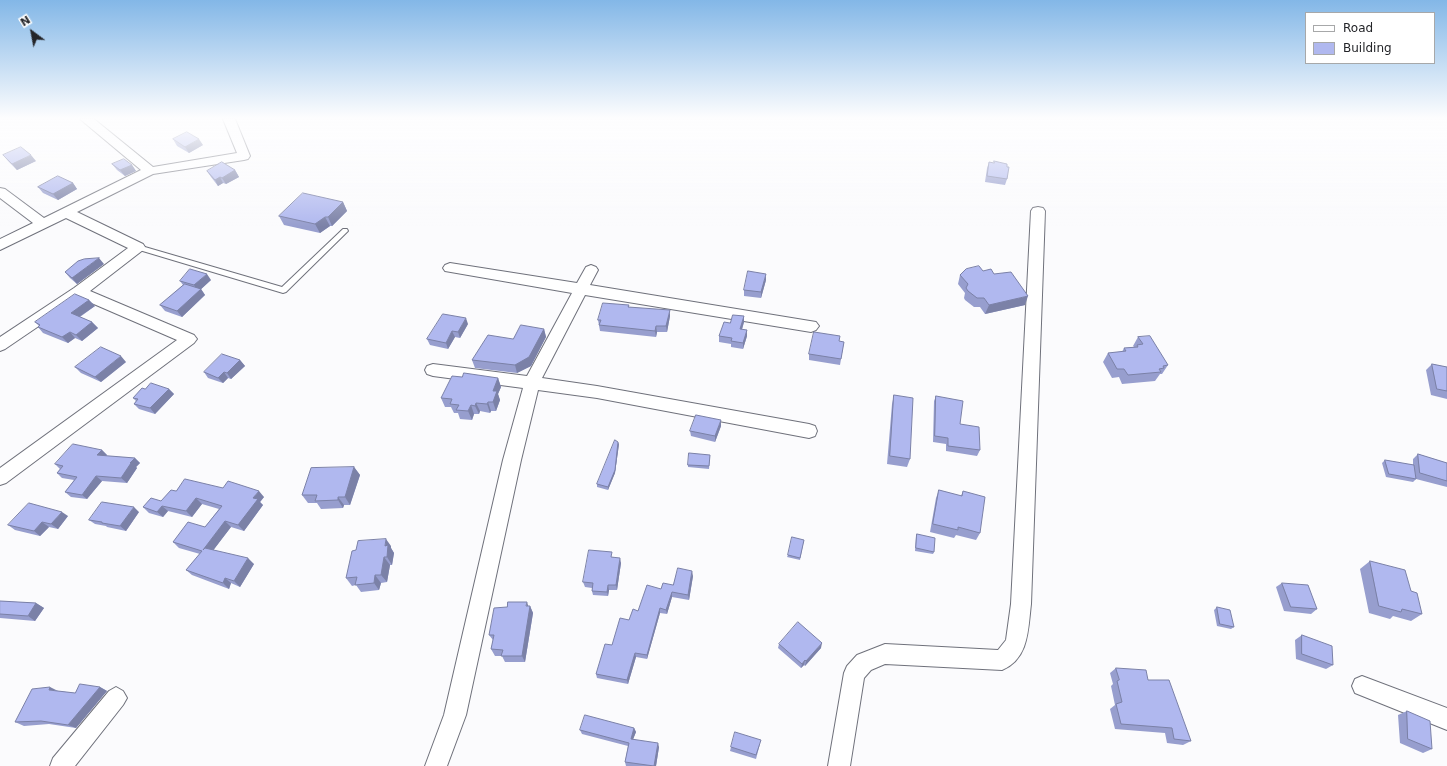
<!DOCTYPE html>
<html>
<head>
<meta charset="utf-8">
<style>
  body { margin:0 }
  #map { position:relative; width:1447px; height:766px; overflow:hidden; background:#fbfbfd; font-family:"DejaVu Sans",sans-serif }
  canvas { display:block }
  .legend { position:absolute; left:1305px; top:12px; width:130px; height:52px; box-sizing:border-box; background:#fff; border:1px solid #a7a8a9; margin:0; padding:5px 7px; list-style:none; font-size:12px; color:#242529 }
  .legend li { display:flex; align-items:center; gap:8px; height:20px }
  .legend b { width:20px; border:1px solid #a7a8a9 }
  .north { position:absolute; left:12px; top:12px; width:40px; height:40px; -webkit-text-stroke:3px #fff; paint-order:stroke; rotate:328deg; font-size:11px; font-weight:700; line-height:16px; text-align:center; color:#242529 }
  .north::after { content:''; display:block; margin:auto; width:14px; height:18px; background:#242529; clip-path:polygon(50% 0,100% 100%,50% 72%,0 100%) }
</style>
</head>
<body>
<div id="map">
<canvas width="1447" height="766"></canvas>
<ul class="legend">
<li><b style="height:5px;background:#fff"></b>Road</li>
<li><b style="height:11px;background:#b0b8ef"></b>Building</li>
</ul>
<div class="north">N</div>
</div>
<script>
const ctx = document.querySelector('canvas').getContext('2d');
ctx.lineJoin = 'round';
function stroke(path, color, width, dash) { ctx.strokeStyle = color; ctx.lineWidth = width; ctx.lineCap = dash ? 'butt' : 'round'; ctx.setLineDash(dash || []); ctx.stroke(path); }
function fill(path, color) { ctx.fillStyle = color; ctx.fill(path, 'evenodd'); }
const service = new Path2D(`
  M343 229H347L348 231 286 292 283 293 136 249 135 247 138 245 282 287Z`);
const minor = new Path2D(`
  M80 119H94L153 167 237 153 223 119H235L250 156 248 159 244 160 153 174 77 212 143 244 145 247 143 250 90 291 194 335 197 339 194 343 6 483 0 485V468L177 340 80 298 5 349 0 351V337L74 288 128 248 66 218 0 250V239L33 223 0 198V188L5 189 44 218 141 170Z
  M1038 207 1043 208 1045 211 1031 604C1028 629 1029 659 1002 670L885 664 871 670 864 678 850 766H828L844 673 847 666 857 655 885 644 998 650 1006 640 1011 604 1031 211 1033 208Z
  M450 263 577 283 586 267 591 265 596 267 598 270 590 285 816 322 819 326 816 330 811 332 585 295 542 378 597 386 809 424 815 426 817 431 815 436 809 438 597 398 538 390 521 460 466 715 447 766H425L444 715 503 460 523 388 433 376 427 374 425 370 427 366 433 364 527 376 572 293 445 271 443 268 445 265Z
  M1362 676 1447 708V730L1355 693 1352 686 1355 679Z
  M116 687 123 691 127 698 123 705 75 766H50L53 758 109 691Z`);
stroke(service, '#6f717b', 2);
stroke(minor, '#6f717b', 2);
fill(service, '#fff');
fill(minor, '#fff');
fill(new Path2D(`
  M173 139 203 145 189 153 177 146Z
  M3 155 36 161 17 170 8 161Z
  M989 162 1007 167V179L1005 185 985 182 987 168Z
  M112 164 132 165 136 171 125 176 117 170Z
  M235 170 239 177 226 184 223 183 218 186 211 177 207 171Z
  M73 183 77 189 58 200 43 193 38 187Z
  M343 202 347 211 332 226H330L320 233 284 225 279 216Z
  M104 264 77 284 70 278 65 272Z
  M983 271 994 274 1025 305 985 314 980 307H974L965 300 964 298 965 293 958 284 960 275Z
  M211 280 201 289 205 295 182 317 165 311 160 305 183 285 180 281Z
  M766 280 761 298 744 296V290Z
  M89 300 95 306 80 317 92 322 98 328 82 341 75 338 68 343 43 333 38 327 39 326 35 322Z
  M629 305V307L670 316 667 332H657L656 337 600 331 598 320Z
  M744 316V322L742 330H747V336L743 349 731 347V344L719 342V336L730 323Z
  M468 324 460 338 455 337 448 349 430 345 427 339Z
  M544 329 546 337 531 366 517 373 475 368 472 360 513 339Z
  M1138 337 1168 365 1162 374H1160L1155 381 1122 384 1119 377 1112 378 1103 362 1108 353 1122 352 1124 348 1134 347 1133 346Z
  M839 341 844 342 840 365 809 360V354Z
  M240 360 245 366 231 379 228 378 223 383 208 378 204 372Z
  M126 362 101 382 81 373 75 367Z
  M1432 364 1447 367V399L1431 395 1426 370Z
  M462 377 498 378 501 387 498 394 500 400 496 411H491L490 413 480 411 479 414H474L472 420 460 419 458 413H454L451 407H445L441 398Z
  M145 389H169L174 394 155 414 139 409 134 404 136 401 133 398Z
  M894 395 910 459 907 467 887 464 892 404Z
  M936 396 960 424 980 450 977 456 946 451V444L933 442 934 401Z
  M721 426 715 442 691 436 690 431Z
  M619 444 615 473 608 490 597 487V484Z
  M102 450 107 455 106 456 135 458 140 463 136 467 137 468 127 483 102 481 87 499 71 497 65 492 74 480 62 478 57 473 60 469 55 464Z
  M1418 454 1447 463V487L1416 479 1413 482 1386 477 1382 463 1385 460 1413 465V459Z
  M710 455 709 469 688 467V465Z
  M354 467 360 475 350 505H344L343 508 321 509 317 503H308L302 495Z
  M223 488 264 497 260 502 263 505 244 531 231 527 213 550 254 564 240 587 231 583 229 589 192 575 186 570 200 554 179 548 173 542 205 527 219 509 202 504 192 517 168 511 163 517 149 513 143 507 161 501 176 491Z
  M939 490 961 496 963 491 980 533 976 540 956 535 954 538 930 532 936 498Z
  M139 512 126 531 107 527 106 526 95 524 89 520Z
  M68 516 58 529 49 527 40 536 15 530 8 525Z
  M917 534 934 552 933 554 915 551 916 537Z
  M804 540 800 560 787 557 788 555Z
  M391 546V548L394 553 392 565H390L387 582 381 583 379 590 361 592 356 585 352 586 346 578Z
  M613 557 621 563 617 590H609L608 596 593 595 592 591V588L585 587 583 582Z
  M1370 561 1422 614 1411 621 1393 616 1390 619 1369 613 1360 569Z
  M693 576 689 600 672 597 667 614 660 613 647 659 636 657 628 684 597 678 596 674 612 645 629 620 661 589 673 585Z
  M1282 583 1317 609 1311 614 1284 611 1276 587Z
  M0 601 36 603 44 608 35 621 0 618Z
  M530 606 533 613 525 662H505L502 656H495L491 649 493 640 489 635 507 607Z
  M1217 607 1234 627 1231 629 1217 626 1214 610Z
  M1302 635 1333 665 1326 669 1296 659 1295 640Z
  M779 644 821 648 805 666 804 665 801 668 778 648Z
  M1116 668 1148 680 1191 741 1183 745 1167 743 1165 733 1115 729 1110 709 1115 705 1111 686 1113 684 1110 673Z
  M100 687 107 691 76 728 49 724 24 726 15 722 58 691 75 693Z
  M1407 711 1432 749 1423 753 1400 743 1398 715Z
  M634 728 636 732 633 739 659 747 656 766H626L625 762 628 746 582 734 580 730Z
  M760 744 756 759 730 751 731 747Z`), '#979ece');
fill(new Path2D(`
  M199 139 203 145 189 153 185 147Z
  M31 155 36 161 17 170 12 164Z
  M132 165 136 171 125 176 120 170Z
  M235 170 239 177 226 184 222 178Z
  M220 177 223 183 218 186 215 180Z
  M73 183 77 189 58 200 53 194Z
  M343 202 347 211 332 226 328 217Z
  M325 217 330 226 320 233 315 224Z
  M99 258 104 264 77 284 72 278Z
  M207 274 211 280 198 292 194 285Z
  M766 274V280L761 298V292Z
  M201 289 205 295 182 317 177 311Z
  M1028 296 1025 305 985 314 989 305Z
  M89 300 95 306 76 319 71 313Z
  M670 310V316L667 332 666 326Z
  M744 316V322L740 335V329Z
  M466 318 468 324 460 338 458 332Z
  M92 322 98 328 82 341 76 335Z
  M656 326 657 332 656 337 655 331Z
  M544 329 546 337 531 366 517 373 515 365Z
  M747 330V336L743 349V343Z
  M452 331 455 337 448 349 446 343Z
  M70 332 75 338 68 343 62 337Z
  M121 356 126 362 101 382 95 377Z
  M240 360 245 366 231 379 227 373Z
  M224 372 228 378 223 383 218 378Z
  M498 378 501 387 498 394 500 400 496 411 493 402V391Z
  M169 389 174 394 155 414 150 408Z
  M488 402 491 411 490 413 487 404Z
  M476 403 480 411 479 414 475 406Z
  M471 405 474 414 472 420 468 411Z
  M721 420V426L715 442V436Z
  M618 442 619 444 615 473 608 490V487Z
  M102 450 107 455 102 460 97 455Z
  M135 458 140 463 136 467 137 468 127 483 121 478 130 463Z
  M354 467 360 475 350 505 345 497Z
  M96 476 102 481 87 499 82 495Z
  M259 491 264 497 260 502 263 505 244 531 238 525 253 498Z
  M338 497 344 505 343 508 338 500Z
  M196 498 202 504 192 517 186 511Z
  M162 506 168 511 163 517 157 512Z
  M134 507 139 512 126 531 120 526Z
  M62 512 68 516 58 529 51 524Z
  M225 521 231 527 209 556 203 550Z
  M42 522 49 527 40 536 34 531Z
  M386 539 391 546V548L394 553 392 565 387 557 385 546Z
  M384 557 390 565 387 582 381 575Z
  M248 558 254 564 240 587 234 581Z
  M620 558 621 563 617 590 616 585Z
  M692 571 693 576 689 600 688 595Z
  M375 575 381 583 379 590 374 583Z
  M225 578 231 583 229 589 223 583Z
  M608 585 609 590 608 596 607 592Z
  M672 592V597L667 614 666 610Z
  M527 602 529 608 530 606 533 613 525 662 522 656Z
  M36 603 44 608 35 621 28 616Z
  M660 608V613L647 659V655Z
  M822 643 821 648 805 666 806 661Z
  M635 653 636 657 628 684 627 680Z
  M805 660 804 665 801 668 802 664Z
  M50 687 58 691 49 690Z
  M100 687 107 691 76 728 68 725Z
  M634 728 636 732 632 742 631 739Z
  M658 743 659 747 656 766H654Z`), '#7b81a7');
const building = new Path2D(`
  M187 132 199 139 185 147 173 139Z
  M21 147 31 155 12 164 3 155Z
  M124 159 132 165 120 170 112 164Z
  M994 161 1007 164V167H1009L1007 179 987 176 989 162 994 163Z
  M222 162 235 170 222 178 220 177 215 180 207 171Z
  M58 176 73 183 53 194 38 187Z
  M303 193 343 202 328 217H325L315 224 279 216Z
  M99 258 72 278 65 272 78 261 84 259Z
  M979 266 983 271 991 269 994 274 1011 272 1028 296 989 305 984 298H977L968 291 966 288 968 284 960 275 966 269Z
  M190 269 207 274 194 285 180 281Z
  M748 271 766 274 761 292 744 290Z
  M185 284 201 289 177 311 160 305Z
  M75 294 89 300 71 313 92 322 76 335 70 332 62 337 38 327 40 325 35 322Z
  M603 303 629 305 628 307 670 310 666 326H656L655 331 599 325 601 320H598Z
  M443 314 466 318 458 332 452 331 446 343 427 339Z
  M733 315 744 316 740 329 747 330 743 343 731 341 732 338 719 336 724 322 730 323Z
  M521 325 544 329 529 357 515 365 472 360 488 335 513 339Z
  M814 332 840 336 839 341 844 342 841 359 809 354Z
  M1150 336 1168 365 1163 366 1164 368 1159 369 1161 372 1128 375 1124 369H1117L1108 353 1126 351 1124 348 1138 347 1137 345 1143 344 1138 337Z
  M101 347 121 356 95 377 75 367Z
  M222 354 240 360 227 373 224 372 218 378 204 372Z
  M1432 364 1447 367V391L1437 389Z
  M464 373 498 378 493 391H497L493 402H488L487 404 476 403 475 406 471 405 468 411 456 410 459 405 450 404 452 399 441 398 452 376 462 377Z
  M151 383 169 389 150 408 134 404 138 399 133 398 142 388 145 389Z
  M894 395 913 398 910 459 890 456Z
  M936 396 963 401 960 424 979 427 980 450 948 446V438L935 436Z
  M696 415 721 420 715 436 690 431Z
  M615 440 618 442 615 470 608 487 597 484Z
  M73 444 102 450 97 455 135 458 130 463H131L121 478 96 476 82 495 65 492 77 477 57 473 63 466 55 464Z
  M689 453 710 455 709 466 688 465Z
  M1418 454 1447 463V481L1420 473Z
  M1385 460 1414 465 1416 479 1389 474Z
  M354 467 345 497H338V500L315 501 317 495H302L311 468Z
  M185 479 223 488 228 481 259 491 253 498 258 499 238 525 225 521 203 550 205 548 248 558 234 581 225 578 223 583 186 570 202 551 173 542 188 522 205 527 222 506 196 498 186 511 162 506 157 512 143 507 151 498 161 501 171 490 176 491Z
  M939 490 962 496 963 491 985 497 980 533 958 527V530L933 524Z
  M102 502 134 507 120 526 102 523V522L89 520Z
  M29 503 62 512 51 524 42 522 34 531 8 525Z
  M917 534 935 538 934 552 916 548Z
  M792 537 804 540 800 558 788 555Z
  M386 539 385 546 388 545 387 557H384L381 575H375L374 583 355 585 357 577 346 578 352 551 356 550 358 541Z
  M589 550 612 552 611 557 620 558 616 585H608L607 592 592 591 593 583 583 582Z
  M1370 561 1405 570 1411 591 1417 593 1422 614 1402 609 1401 612 1379 606Z
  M678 568 692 571 688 595 672 592 666 610 660 608 647 655 635 653 627 680 596 674 605 644 612 645 620 618 629 620 633 609 638 611 647 585 661 589 663 583 673 585Z
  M1282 583 1308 585 1317 609 1291 607Z
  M0 601 36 603 28 616 0 614Z
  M508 602H527L526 606H530L522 656H501L503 650 491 649 494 635H489L494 608 507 607Z
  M1217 607 1230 610 1234 627 1220 624Z
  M798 622 822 643 806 661 805 660 802 664 779 644Z
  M1302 635 1332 646 1333 665 1302 654Z
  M1116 668 1146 670 1148 680H1169L1191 741 1174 739 1172 728 1121 724 1116 704 1122 702 1117 681 1119 680Z
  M80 684 100 687 68 725 41 721 15 722 32 689 50 687 49 690 75 693Z
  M1407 711 1430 721 1432 749 1408 739Z
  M585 715 634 728 631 739 658 743 654 766 625 762 629 743 580 730Z
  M735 732 761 740 756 755 731 747Z`);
fill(building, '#b0b8ef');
stroke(building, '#7b81a7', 1);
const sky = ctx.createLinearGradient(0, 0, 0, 227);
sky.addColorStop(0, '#83b7e7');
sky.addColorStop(0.52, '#fdfdfe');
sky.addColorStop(1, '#fdfdfe00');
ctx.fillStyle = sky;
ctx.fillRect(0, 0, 1447, 227);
</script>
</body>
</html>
